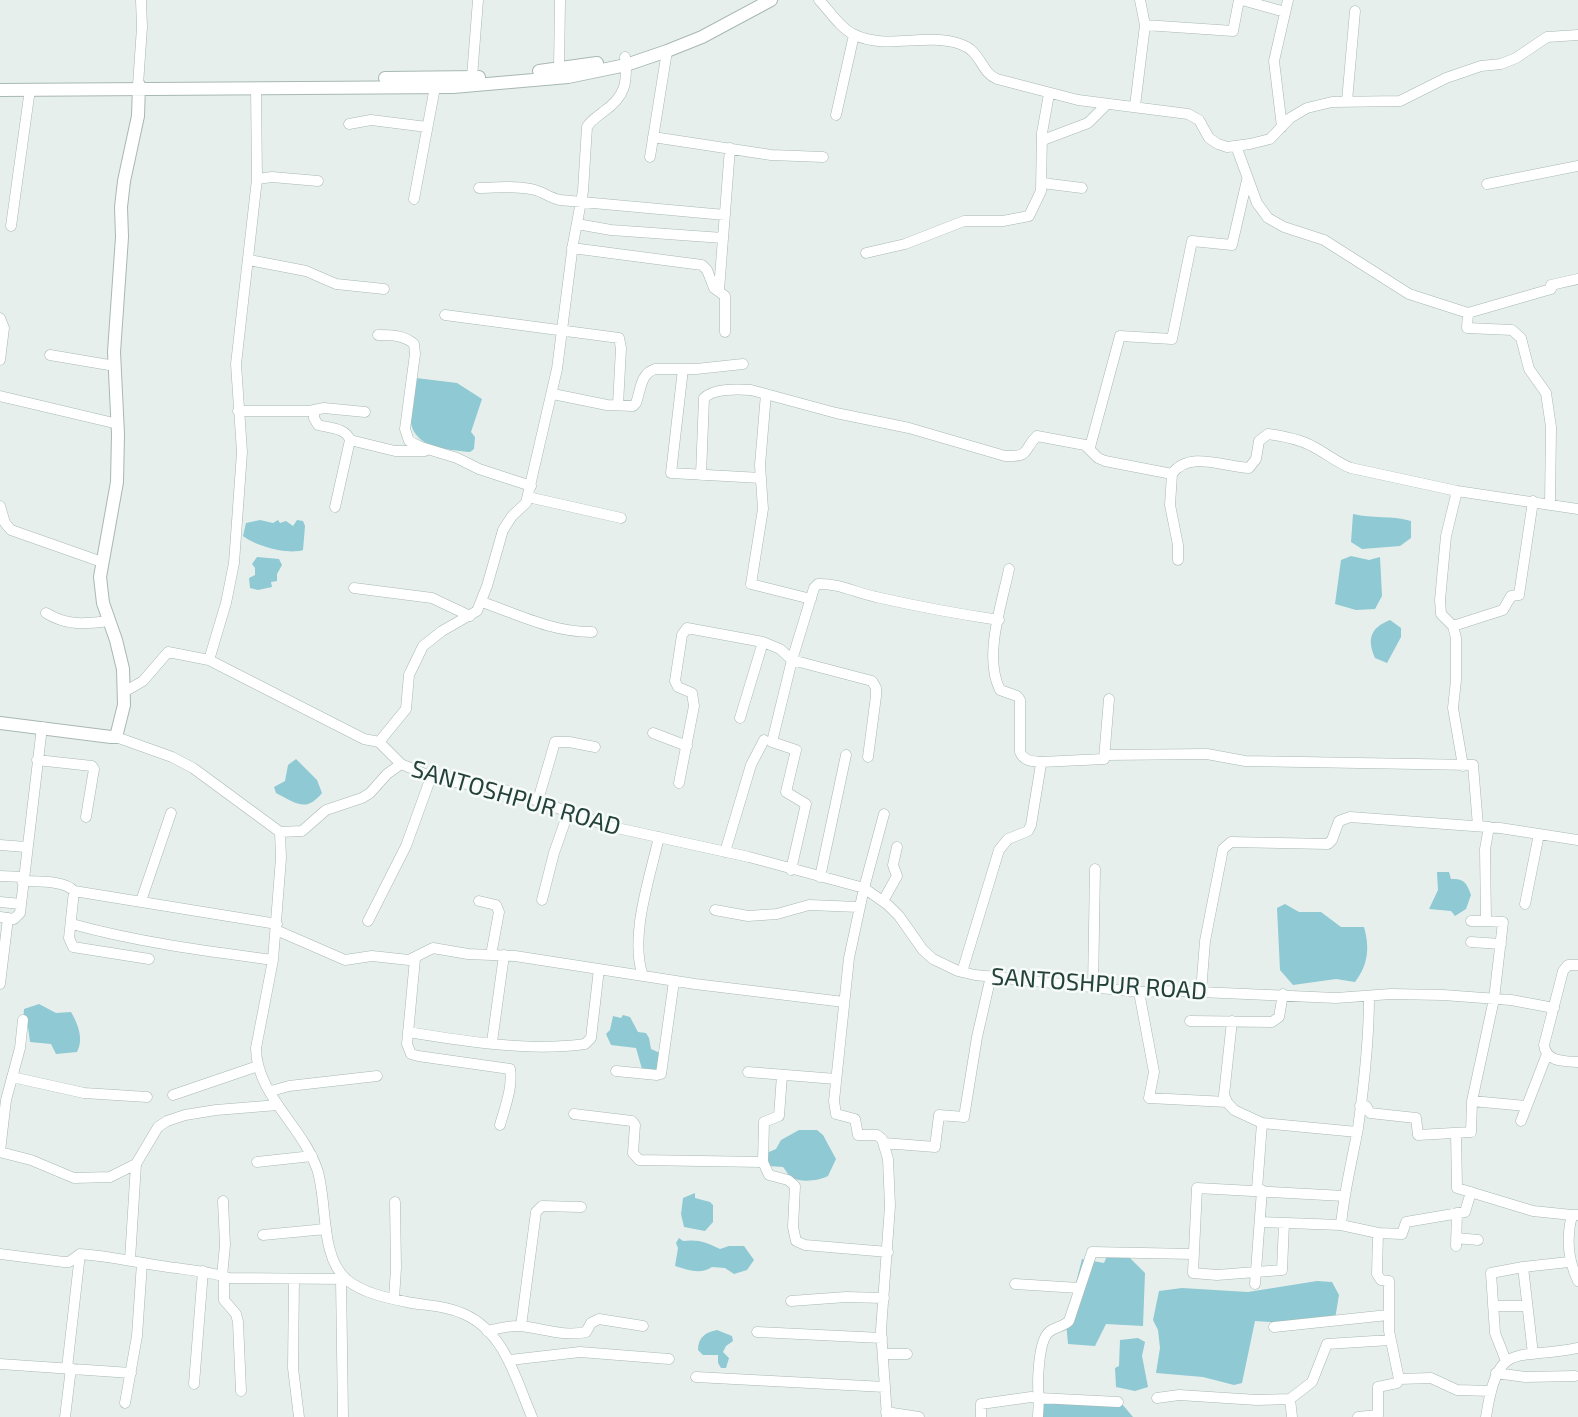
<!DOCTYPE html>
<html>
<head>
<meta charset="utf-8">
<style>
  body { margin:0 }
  canvas { display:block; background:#e6efeb }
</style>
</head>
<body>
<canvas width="1578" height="1417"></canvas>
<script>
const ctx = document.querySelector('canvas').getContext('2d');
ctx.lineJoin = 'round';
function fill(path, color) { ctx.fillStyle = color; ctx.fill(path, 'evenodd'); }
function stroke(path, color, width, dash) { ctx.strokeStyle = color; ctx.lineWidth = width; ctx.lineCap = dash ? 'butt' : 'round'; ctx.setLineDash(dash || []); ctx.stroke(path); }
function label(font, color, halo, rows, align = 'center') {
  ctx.font = font + ' "Exo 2",sans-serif'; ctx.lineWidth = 5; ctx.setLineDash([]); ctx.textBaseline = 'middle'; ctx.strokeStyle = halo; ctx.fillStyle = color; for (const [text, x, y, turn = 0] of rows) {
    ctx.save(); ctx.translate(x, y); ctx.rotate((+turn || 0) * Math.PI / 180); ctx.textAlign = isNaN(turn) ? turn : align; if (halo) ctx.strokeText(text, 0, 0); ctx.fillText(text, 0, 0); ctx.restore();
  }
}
fill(new Path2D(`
  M416 378 457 383 482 399 471 432 475 437 474 449 470 452C451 450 419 449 412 427 408 413 415 392 416 378Z
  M1353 514C1373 519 1391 515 1411 521V538L1400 546 1362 549 1351 542Z
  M260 520 273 523 278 520 280 523 286 521 293 526 297 520 303 521 305 526 303 550C288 555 256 546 243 536L246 523Z
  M1351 556 1369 560 1380 557 1382 596 1375 609 1356 610 1335 604 1341 560Z
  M257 557 279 559 282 565 277 574V581L271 582 272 587 258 590 250 588 249 578 255 575V568L252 564Z
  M1390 620 1401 628V637L1387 663 1375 658C1367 639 1370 628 1390 620Z
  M296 759 317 780 322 793C306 813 296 803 276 793L274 787 285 781 288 765Z
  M1437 872H1449L1451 879C1464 878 1467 883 1471 895L1466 909 1455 916 1451 911 1429 909 1438 890Z
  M1285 904 1299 912H1321L1341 927H1364C1370 948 1368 965 1355 982L1336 979 1293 985 1280 970 1277 908Z
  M39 1004 56 1013 71 1012C78 1024 84 1039 77 1052L56 1054 51 1044 30 1042 28 1027 23 1025 24 1009Z
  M623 1015 630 1017 638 1032 646 1033 649 1038 651 1049 660 1053V1068L655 1072 642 1069 636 1048 611 1045 606 1034 610 1030 613 1016 621 1018Z
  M799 1130H817L823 1135 836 1159 828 1176C818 1181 800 1183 791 1177 787 1174 786 1170 783 1167L768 1166 764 1154 776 1149 781 1140Z
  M695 1193V1198L710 1202 713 1205V1222L705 1231 684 1227 681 1214 683 1198Z
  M679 1238 683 1241C697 1239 707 1242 720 1249L729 1246H744L754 1260 747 1270 734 1274 725 1268 712 1267C700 1275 688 1270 675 1266L678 1248 676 1243Z
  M1107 1256 1130 1258 1145 1273 1143 1326 1106 1324 1095 1346 1068 1344 1066 1322 1082 1259 1104 1263Z
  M1317 1281 1332 1282 1339 1295 1335 1319 1300 1324 1255 1321 1242 1383 1234 1385 1203 1377 1156 1373 1160 1348 1158 1330 1153 1320 1159 1291 1182 1288 1248 1292Z
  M717 1330 732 1336 733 1341 726 1346 723 1352 729 1358 726 1368H721L718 1363V1355H703L698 1350C698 1337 706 1332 717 1330Z
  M1138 1338 1145 1342 1142 1356 1148 1387 1135 1391 1116 1387 1115 1368 1119 1366 1120 1340Z
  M1042 1400 1122 1404 1133 1417H1042Z`), '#8ec9d4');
const minor = new Path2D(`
  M819 0C829 10 840 28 853 34 886 51 925 32 960 44 982 51 980 72 997 79L1078 100 1188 114 1199 120 1209 138 1218 144 1227 147 1250 144 1270 139 1290 118 1307 108 1332 102 1400 101 1446 78 1481 66 1501 64 1516 58 1547 37 1578 35
  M1242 0 1285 12
  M1145 25 1233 31 1239 0
  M559 69 560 0
  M472 77 478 0
  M138 85 142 27 141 0
  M256 89 257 179
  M1347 101 1355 11
  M1135 106 1145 25 1140 0
  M836 115 854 35
  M349 124 371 120 427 127
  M1282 127 1274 61 1288 0
  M653 137 771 155 823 157
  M1043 140 1088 123 1107 104
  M1236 146 1257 203 1268 218 1284 227 1324 240 1409 294 1468 313 1551 289
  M650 157 667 51
  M1042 183 1082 188
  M1487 184 1578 166
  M479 188C496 188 517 185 535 190 543 192 550 198 560 200L725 215
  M414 199 435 87
  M577 224 611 230 723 238
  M11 226 30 89
  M572 248 702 265 707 270 714 288 725 296V332
  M866 253 905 244 964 221H1003L1029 216 1041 191 1042 133 1049 94
  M249 260 306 271 336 284 384 289
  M1551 285 1578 279
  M719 290 730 148
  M1468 313 1467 328 1512 330 1521 338 1529 369 1546 393 1551 427 1550 504
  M445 315 619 338 621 348 618 405
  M0 318 4 328 0 360
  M378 335C391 335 404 335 414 344L415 354 405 429 409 441 421 447 457 458 479 469 531 486
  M50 355 115 366
  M683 369 671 473 761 478
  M553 394 607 405 633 406 636 403C641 390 640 374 655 369H696L743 364
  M766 394 760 465 763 509 751 584 811 599
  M0 396 118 424
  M314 410V418L318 425C330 428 346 428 350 440L335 507
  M238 411H309L324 408 365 412
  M350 440 395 451H425
  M1090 447 1120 336 1172 339 1192 241 1232 245 1247 180
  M701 475 704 398C714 388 737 389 751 390L836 413 909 428 1005 456C1032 457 1022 450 1037 436L1085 445 1098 458 1105 461 1172 474
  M1457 491 1446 536 1440 600 1441 614 1453 626 1456 638V680L1453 708 1463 766
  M528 497 621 518
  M0 506 5 523 11 530 102 562
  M1178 560V545L1170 505 1172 474C1189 450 1224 467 1249 468L1256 459 1259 441 1268 434C1283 436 1299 439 1312 446 1326 453 1337 463 1351 468L1457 491 1578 509
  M354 588 432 598 470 616
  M482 602C519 615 552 632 592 632
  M46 613C67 626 85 624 109 621
  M1453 626 1503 610 1511 596 1519 595 1533 501
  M209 660 226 603 234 563 242 452 236 364 257 179 272 177 318 181
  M124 692 143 681 168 652 209 660 364 739 379 742 401 764 437 779 510 791 608 826 749 857 864 888 888 905 899 916 923 950 933 959 958 971 975 975 1139 992 1178 991 1336 998 1391 994 1443 995 1511 1000 1554 1008
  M740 718 763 642
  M653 733 687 746
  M116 737 172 757 193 768 280 832 302 831 326 810 362 798 370 793 387 774 401 764
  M379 742 406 709 409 675 423 646 442 631 477 611 487 586 503 530 512 516 526 503 557 369 573 244 583 191 587 127C591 120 597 117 603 112 625 97 628 83 625 57
  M1105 755 1207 754 1245 761 1473 765 1478 826
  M37 760 92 766 94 769 86 817
  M1041 762 1104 759 1109 699
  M679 783 694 706 692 693 678 687 675 681 682 635 687 628 763 642 780 649 792 660 872 681 876 688V696L868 757
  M538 800 555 742H569L595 747
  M884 814 864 888 849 958 834 1101 836 1114 855 1119 858 1135H877L882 1139 888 1159 890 1206 881 1330 887 1417
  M280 832 281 858 273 960 256 1048C256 1094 303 1127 317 1169 328 1201 319 1256 347 1280 363 1293 387 1298 407 1302 426 1306 445 1305 464 1314 505 1332 516 1380 532 1417
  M0 845 26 847
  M725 852 751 765 764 740
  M791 870 806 804 786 792 796 750 772 742 792 660 814 588 818 584C839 583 856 593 876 597 916 606 958 614 999 620
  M0 876 23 877
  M820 877 846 755
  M22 881C37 882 64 880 74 891L69 938 73 947 149 959
  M74 891 277 924
  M542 900 554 853 568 813
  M141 901 171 813
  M479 901 496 905 499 912 491 955
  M883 901 897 876 893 865 897 847
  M0 902 21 904
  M1525 904 1539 834
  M715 910 748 916 777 914 809 905 859 907
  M0 917 14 919 20 913 42 727
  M368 921 406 846 431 777
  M1471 921H1486
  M72 924C137 942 205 951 273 960
  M276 930 345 960 372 956 409 960 433 948 468 954 515 956 695 984 844 1002
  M1471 942 1501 944
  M415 959 407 1044 411 1054 418 1056 510 1069C513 1087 505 1107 500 1125
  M1578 965H1568L1563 971 1544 1045C1546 1062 1564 1061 1578 1062
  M962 972 999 850 1008 839 1028 831 1031 825 1041 764 1040 762C1031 761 1024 761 1020 752V700L1017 696 1000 690C983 656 1002 604 1009 569
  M643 976C629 937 650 877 659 837
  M0 984 8 918
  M1093 988 1095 869
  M1139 992 1154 1072 1149 1098 1227 1102
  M1201 992 1205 941 1223 849 1231 842 1328 844 1332 840 1339 821 1350 817 1500 828 1578 840
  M1190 1021 1272 1022 1279 1017 1283 994
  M1232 1021 1224 1095 1227 1102 1234 1110 1262 1123 1357 1132
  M408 1032C463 1041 530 1052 585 1044L591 1038 599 969
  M492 1042 504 955
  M616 1071 657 1075 661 1074 674 981
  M748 1072 836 1079
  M782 1075 779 1116 764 1122 763 1162 769 1175 788 1180 795 1186 793 1227 796 1241 805 1245 888 1252
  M12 1077 84 1093 147 1097
  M271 1091 289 1086 377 1076
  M173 1095 258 1066
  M1472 1101 1526 1106
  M1360 1106H1366L1370 1113 1416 1118 1418 1135 1471 1132 1472 1101 1494 999 1503 922 1486 921 1485 849 1489 827
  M574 1114 632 1121 635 1125 633 1153 639 1160 763 1162
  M1521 1121 1547 1054
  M1456 1133 1457 1188 1533 1211 1572 1215
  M884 1143 935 1147 939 1115 964 1117 977 1037 991 976
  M0 1151 6 1100 20 1048 23 1020
  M0 1152 31 1160 74 1178 110 1177 136 1164
  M257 1162 312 1156
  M1257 1189 1262 1123
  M1577 1215H1572C1566 1238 1568 1260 1578 1281
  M1260 1222 1341 1225 1378 1233 1377 1274 1381 1280 1389 1281V1331L1399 1379
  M1284 1223 1282 1270 1217 1275 1193 1273 1197 1188 1344 1196
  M1341 1225C1344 1192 1352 1161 1358 1128 1364 1085 1369 1040 1369 997
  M1378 1233 1402 1234 1406 1222 1465 1212 1471 1192
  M263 1235 326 1229
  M1456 1238 1478 1240
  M1456 1246 1457 1213
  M0 1254 64 1262H69L80 1254C110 1256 139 1263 168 1267 189 1270 209 1271 229 1278L346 1279
  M130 1260 136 1164 158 1127 167 1121 185 1115 216 1110 278 1105
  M222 1276 225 1245 223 1201
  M224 1276V1300L236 1314 238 1322 241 1391
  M294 1279 293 1368 299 1417
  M341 1279 343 1417
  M1015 1284 1079 1288
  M1255 1284 1262 1190
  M394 1299 396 1268 395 1202
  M791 1301 846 1297 884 1298
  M1493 1306H1527
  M521 1326 536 1212 542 1206 581 1207
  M1274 1327 1388 1315
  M487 1331C497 1329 509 1325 520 1326 542 1328 564 1337 586 1332L591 1323 599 1319 643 1326
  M757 1332 882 1338
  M883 1354H907
  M1533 1354 1523 1267 1569 1262
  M510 1360 580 1352 669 1359
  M1506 1361 1495 1333 1491 1273 1523 1267
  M0 1364 131 1373
  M67 1368 80 1254
  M1496 1373 1525 1377 1575 1376
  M696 1377 885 1387
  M194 1384 203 1271
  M1157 1398 1179 1395 1257 1400 1290 1399 1292 1417
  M1290 1399 1312 1382 1327 1344 1390 1340
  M1118 1402 1039 1398C1037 1385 1038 1341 1049 1332 1055 1327 1063 1327 1069 1321L1092 1252 1193 1254
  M125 1403 137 1336 142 1263
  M886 1412 919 1417
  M65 1417 71 1368
  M981 1417V1404L1031 1397 1039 1398 1038 1417
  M1358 1417 1378 1415V1387L1397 1383 1399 1379 1431 1378 1457 1390 1491 1391
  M1486 1417C1498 1338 1515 1361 1578 1348`);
const tertiary = new Path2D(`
  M539 71 597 63
  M385 78 479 77
  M0 90 453 87 568 77 626 65 667 51 702 37 771 0
  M0 723 111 737H116L124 705 123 669 116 640 103 603 100 577 117 482 118 434 114 352 122 237 121 207 124 181 138 116 139 85`);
stroke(minor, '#a8b8b2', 11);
stroke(tertiary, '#a8b8b2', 14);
stroke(minor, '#fff', 10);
stroke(tertiary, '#fff', 12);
label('24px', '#24423a', '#f7fbf9', [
  ["SANTOSHPUR ROAD",516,798,16],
  ["SANTOSHPUR ROAD",1099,984,4]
]);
</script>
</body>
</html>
